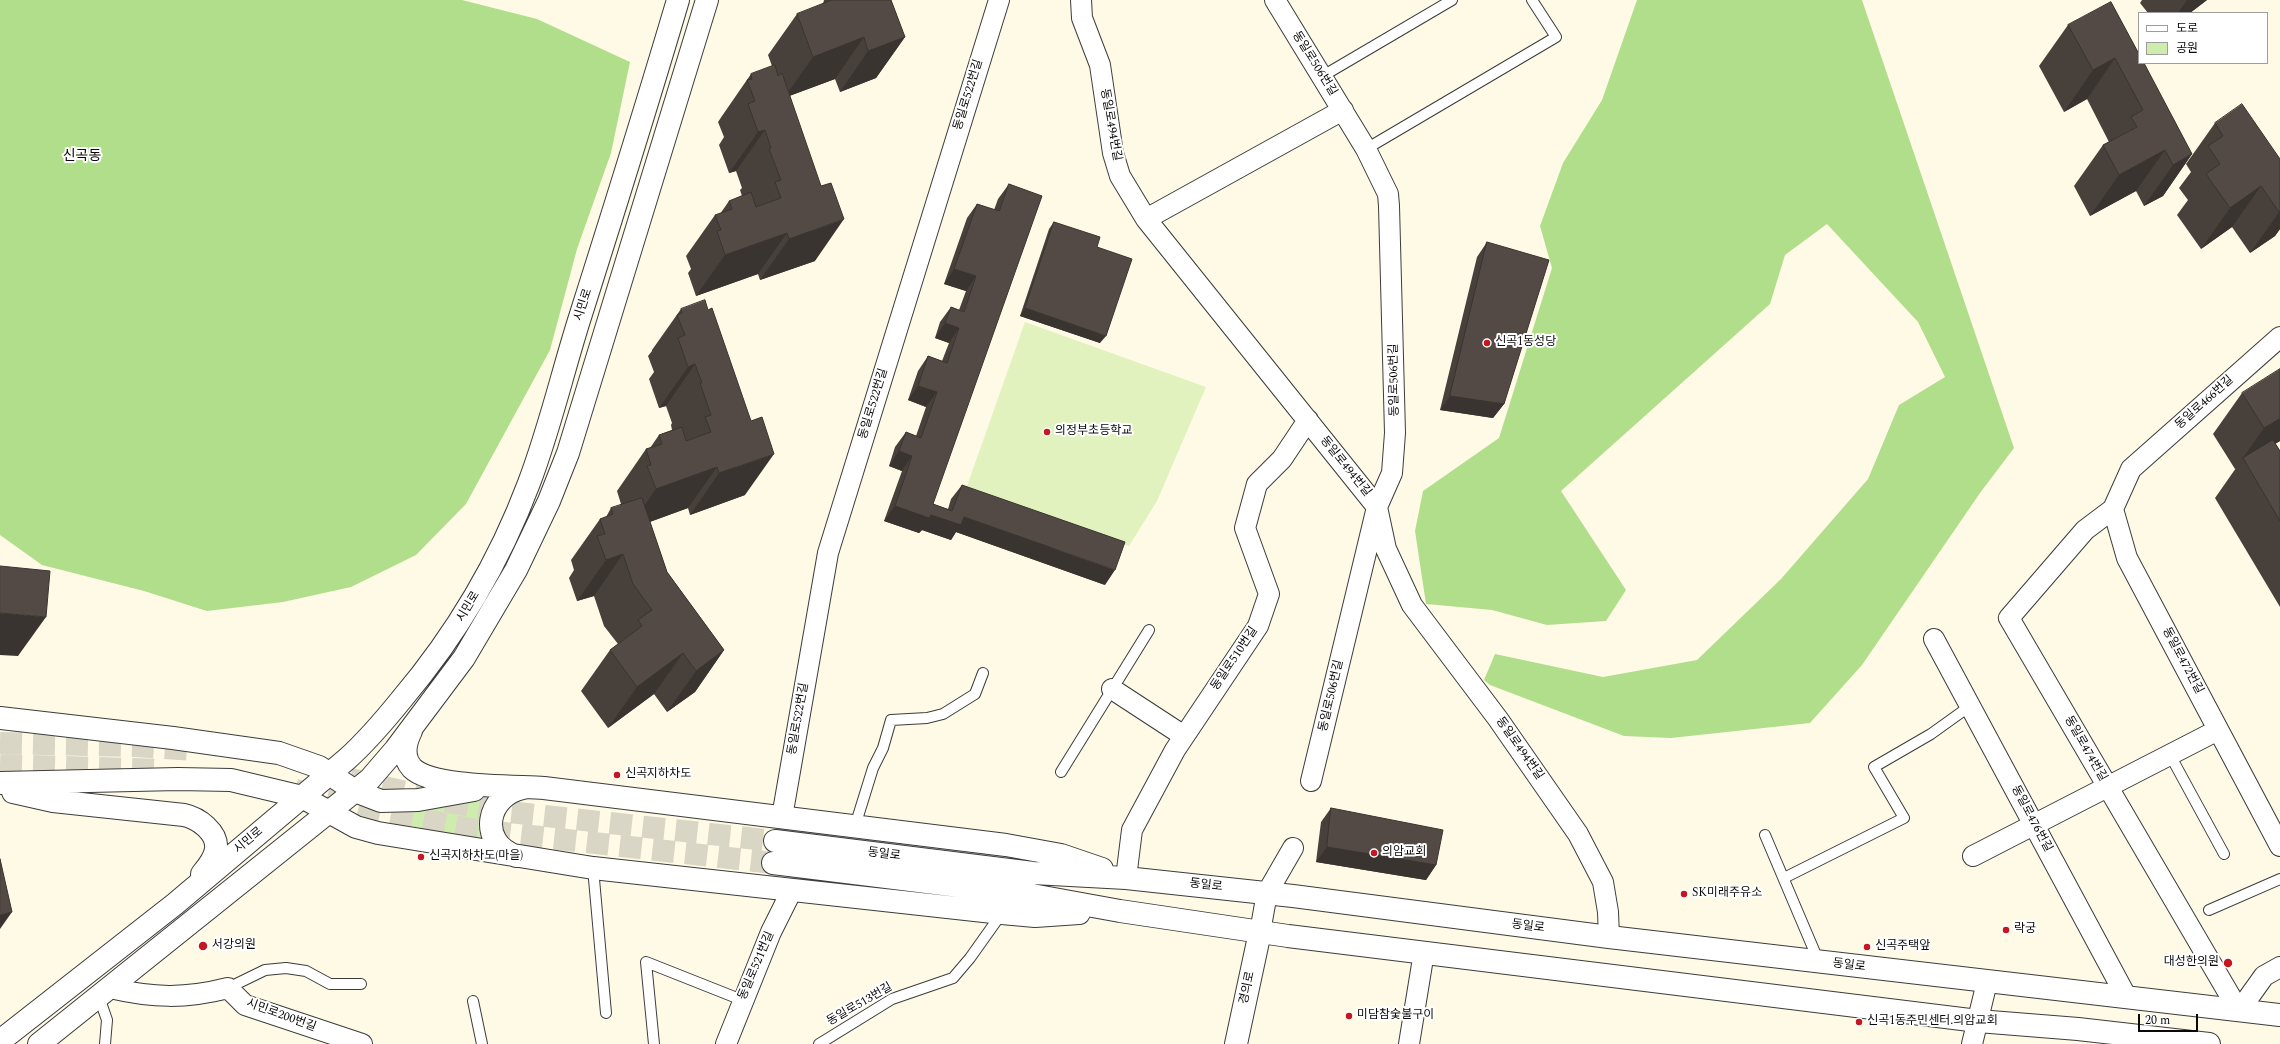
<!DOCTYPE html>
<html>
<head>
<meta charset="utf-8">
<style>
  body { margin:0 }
  #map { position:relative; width:2280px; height:1044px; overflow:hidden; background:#fffae6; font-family:Spectral,"Noto Sans KR",serif }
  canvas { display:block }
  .legend { position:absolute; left:2138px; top:12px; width:130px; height:52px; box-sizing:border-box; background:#fff; border:1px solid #9d9d9d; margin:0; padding:5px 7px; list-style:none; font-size:12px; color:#090909 }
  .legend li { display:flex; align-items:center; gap:8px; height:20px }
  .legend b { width:20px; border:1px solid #9d9d9d }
  .scale { position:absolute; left:2138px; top:1014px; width:60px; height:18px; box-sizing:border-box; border:2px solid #090909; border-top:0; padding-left:5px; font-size:12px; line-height:14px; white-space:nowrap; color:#090909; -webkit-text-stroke:3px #fff; paint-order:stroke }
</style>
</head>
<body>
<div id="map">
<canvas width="2280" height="1044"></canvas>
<ul class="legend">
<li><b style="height:5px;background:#fff"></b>도로</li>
<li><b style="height:11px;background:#ceecad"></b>공원</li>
</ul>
<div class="scale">20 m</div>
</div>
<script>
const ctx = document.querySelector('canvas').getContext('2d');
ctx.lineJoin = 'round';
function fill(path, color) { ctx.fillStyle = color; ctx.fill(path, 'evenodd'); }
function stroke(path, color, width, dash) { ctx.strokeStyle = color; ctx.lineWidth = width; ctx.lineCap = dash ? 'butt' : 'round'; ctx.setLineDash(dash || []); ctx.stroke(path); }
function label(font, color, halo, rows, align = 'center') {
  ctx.font = font + ' Spectral,"Noto Sans KR",serif'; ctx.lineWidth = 4; ctx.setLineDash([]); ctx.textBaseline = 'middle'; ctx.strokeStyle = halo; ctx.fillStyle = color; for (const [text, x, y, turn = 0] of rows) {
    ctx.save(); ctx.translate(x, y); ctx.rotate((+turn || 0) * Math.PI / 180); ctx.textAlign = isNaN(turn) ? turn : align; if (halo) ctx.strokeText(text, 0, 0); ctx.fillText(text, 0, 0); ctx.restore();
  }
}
fill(new Path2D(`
  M487 798 489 800 482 840 399 824 396 818 400 813Z`), '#ceecad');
fill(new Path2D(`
  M0 0H462L537 19 630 62 611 153 577 249 550 350 466 504 416 555 351 587 283 602 207 611 144 591 42 565 0 535Z
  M1637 0H1862L2014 448 1980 493 1862 665 1810 723 1671 738 1624 736 1490 685 1484 680 1495 654 1603 677 1697 660 1781 579 1868 479 1899 405 1945 377 1918 322 1827 224 1785 255 1770 304 1561 491 1626 590 1606 621 1547 625 1492 610 1426 604 1415 531 1423 491 1499 438 1552 268 1540 226 1563 163 1602 100Z`), '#b1de8b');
fill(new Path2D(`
  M1025 322 1206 387 1157 501 1129 546 967 486Z`), '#e1f2bf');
stroke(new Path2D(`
  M0 743 134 746 194 750
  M0 765 163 770
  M350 779 453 803 509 812 775 841
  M295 790 361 807 469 829 773 863`), '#dad6c5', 22, [22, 11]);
const service = new Path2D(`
  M1321 77 1452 0
  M1366 149 1556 37 1532 0
  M2170 755 2224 854
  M1061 772 1149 630
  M855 826 873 768 883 748 891 720 927 718 943 714 975 694 983 673
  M1765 835 1819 962
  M593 868 606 1013
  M1784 878 1904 818 1874 767 1931 734 1970 706
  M2209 910 2280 879
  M228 988 265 970 286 968 306 971 330 984H361
  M99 997 107 1020 105 1044
  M473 1001 482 1044
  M654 1044 646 962 742 1000
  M819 1044 892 999 953 978 970 958 1002 913`);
const minor = new Path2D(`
  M1081 0 1082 18 1100 65 1113 153 1120 176 1146 219 1377 507 1386 549 1412 605 1498 719 1578 834 1603 882 1608 912 1609 937
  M1275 0 1366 149 1388 194 1389 206 1395 433 1392 473 1377 507 1311 781
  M1146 219 1343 110
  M2280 337 2131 469 2113 509 2127 558 2280 846
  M2113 509 2085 530 2009 618 2239 1011 2264 976 2280 967
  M1934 639 2127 998
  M1112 689 1184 736
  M782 817 828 553 999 0
  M1973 856 2218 730
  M1126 878 1132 830 1175 750 1258 626 1269 594 1245 528 1257 484 1282 459 1308 420
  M1260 932 1267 893 1293 848
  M110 988C153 998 185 999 228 988L245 1005 362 1044
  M726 1044 771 932 792 890
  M1409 1044 1424 952
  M1972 1044 1987 982`);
const tertiary = new Path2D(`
  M0 718 173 738 279 753 319 767 355 791 381 801 418 800 474 790
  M411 731C405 743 402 757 412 768 432 788 516 786 544 788L1006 845 1061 855 1102 869
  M0 783 178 779 231 780 302 797 356 827 378 833 593 868 1002 913 1035 916 1079 913
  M13 792 53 801 184 815C198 818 218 832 216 849 215 858 208 867 202 874
  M775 841 1033 873 1126 878 1293 896 1609 937 2280 1015
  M516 856C477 842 487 795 523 788
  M773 863 1032 895 1120 911 1288 936 1978 1021 2078 1029 2209 1044
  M0 1041 175 904 347 759C367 741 384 721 401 700 456 635 499 563 529 483 550 428 563 370 581 314 614 210 647 105 678 0
  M39 1044 370 779 395 750 464 658 516 570 549 501 568 453 707 0
  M1236 1044 1260 932`);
stroke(service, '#3c3c3c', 12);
stroke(minor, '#3c3c3c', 22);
stroke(tertiary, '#3c3c3c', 24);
stroke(service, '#fff', 10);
stroke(minor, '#fff', 20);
stroke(tertiary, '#fff', 22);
fill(new Path2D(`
  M824 0H891L905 37 876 78 840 92 835 79 789 96 815 261 760 280 758 274 696 296 688 273 691 269 686 256 715 215 720 214 729 201 742 196 740 190 742 188 736 171 729 173 719 145 724 137 718 122 722 116 751 74 772 66 768 55 797 14 823 4Z
  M2142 0H2207L2190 13H2148L2140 3Z
  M2111 2 2192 154 2163 196 2144 206 2136 191 2090 216 2074 186 2103 145 2109 142 2087 99 2064 112 2039 66 2068 25Z
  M2215 123 2280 159V229L2275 236 2250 253 2232 227 2201 249 2177 215 2188 200 2179 188 2191 172 2186 164Z
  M1009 184 933 504 948 509 951 499 962 485 1105 585 956 532 951 540 922 530 919 533 884 521 902 471 889 466 895 447 906 432 916 436 926 407 908 400 918 371 928 356 942 361 949 343 935 338 940 322 951 307 959 310 966 291 944 284 967 218 977 204 994 210 998 199Z
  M1054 222 1097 247 1100 343 1020 316 1049 229Z
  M1487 242 1504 404 1493 418 1440 410 1477 257Z
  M681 309 745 495 690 515 688 508 650 522 667 572 724 650 695 692 667 712 654 694 608 728 581 691 610 650 618 644 604 626 594 596 577 601 569 578 574 570 571 560 600 519 606 517 611 508 620 506 621 504 617 491 646 449 650 448 659 435 672 430 671 425 672 423 666 406 659 408 649 379 654 372 648 356 652 351V350Z
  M2242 393 2280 441 2275 444 2280 451V607L2215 498 2236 468 2235 469 2213 434Z
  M1331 808 1436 865 1426 880 1316 862 1321 822Z`), '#47403b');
fill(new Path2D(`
  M2187 0H2207L2190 13H2178Z
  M864 37 835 79 784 98 813 57Z
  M905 37 876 78 840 92 868 51Z
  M2115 58 2087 99 2064 112 2093 70Z
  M765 130 736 171 729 173 758 132Z
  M2165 150 2136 191 2090 216 2119 175Z
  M2192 154 2163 196 2144 206 2173 165Z
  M2261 186 2232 227 2201 249 2230 208Z
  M2280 211V229L2275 236 2250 253Z
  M844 219 815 261 760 280 789 239Z
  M787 233 758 274 696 296 725 255Z
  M954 269 976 276 966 291 944 284Z
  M1025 308 1106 336 1100 343 1020 316Z
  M945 323 959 328 949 343 935 338Z
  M695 364 666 406 659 408 688 367Z
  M918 386 937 392 926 407 908 400Z
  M1450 396 1504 404 1493 418 1440 410Z
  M2280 418V441L2245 462 2243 458 2235 469 2264 428Z
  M899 451 912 456 902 471 889 466Z
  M774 454 745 495 690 515 719 473Z
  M717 467 688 508 627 530 656 489Z
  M895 506 931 515 964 517 1115 570 1105 585 956 532 951 540 922 530 919 533 884 521Z
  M623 554 594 596 577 601 606 560Z
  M0 613 46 617 18 656 0 655Z
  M724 650 695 692 667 712 696 671Z
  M683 653 654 694 608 728 637 687Z
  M1327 847 1436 865 1426 880 1316 862Z
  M12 912 0 929V915Z`), '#3a3430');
const building = new Path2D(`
  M832 0H891L905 37 868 51 864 37 813 57 797 14Z
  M2111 2 2139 54V63H2144L2192 154 2173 165 2165 150 2119 175 2103 145 2137 127 2131 117 2143 110 2115 58 2093 70 2068 25Z
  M775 65 778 76 782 73 821 186 831 183 844 219 789 239 787 233 725 255 717 231 721 230 715 215 732 209 729 201 751 192 756 207 781 198 775 182 781 180 769 149 771 148 765 130 758 132 748 104 755 101 747 80 752 79 751 74Z
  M2242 104 2280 159V211L2279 212 2261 186 2230 208 2206 174 2220 164 2208 146 2223 136 2215 123Z
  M1009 184 1042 196 933 504 952 511 962 485 1125 542 1115 570 964 517 961 525 931 515 929 518 895 506 912 456 899 451 906 432 921 438 937 392 918 386 928 356 947 363 959 328 945 323 951 307 964 312 976 276 954 269 977 204 999 211Z
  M1054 222 1100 237 1097 247 1132 259 1106 336 1025 308Z
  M1487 242 1549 260 1504 404 1450 396Z
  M705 300 708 310 712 308 751 421 762 417 774 454 719 473 717 467 656 489 647 466 651 465 646 449 662 444 659 435 682 427 686 441 711 432 705 417 711 415 700 383H702L695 364 688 367 678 338 685 335 677 315 682 313 681 309Z
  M2280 369V418L2264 428 2242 393Z
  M2273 440 2280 451V521L2243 458Z
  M642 498 667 572 724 650 696 671 683 653 637 687 610 650 642 626 638 620 652 610 633 584 623 554 606 560 597 536 605 534 600 519 613 514 611 508Z
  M0 566 50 571 46 617 0 613Z
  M1331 808 1443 830 1436 865 1327 847Z
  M0 859 12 912 0 915Z`);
fill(building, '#534a45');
stroke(building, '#3a3430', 1);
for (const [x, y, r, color] of [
  [1487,343,4,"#c41721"],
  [1047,432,4,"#c41721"],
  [617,775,4,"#c41721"],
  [1374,853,4,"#c41721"],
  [421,857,4,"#c41721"],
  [1684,894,4,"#c41721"],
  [2006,930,4,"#c41721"],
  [203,946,5,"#c41721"],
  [1867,947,4,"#c41721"],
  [2228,963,5,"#c41721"],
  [1349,1016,4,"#c41721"],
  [1859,1022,4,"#c41721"]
]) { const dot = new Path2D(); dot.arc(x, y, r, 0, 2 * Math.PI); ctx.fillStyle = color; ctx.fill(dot); stroke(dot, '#fff', 1.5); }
label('12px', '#090909', '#fff', [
  ["동일로506번길",1314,64,58],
  ["동일로522번길",969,95,-73],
  ["동일로494번길",1110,125,80],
  ["시민로",584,305,-72],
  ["동일로506번길",1395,380,-91],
  ["동일로466번길",2205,403,-42],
  ["동일로522번길",874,404,-73],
  ["동일로494번길",1345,467,51],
  ["시민로",469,607,-59],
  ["동일로510번길",1235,659,-56],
  ["동일로472번길",2182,661,62],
  ["동일로506번길",1332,696,-77],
  ["동일로522번길",799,719,-80],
  ["동일로494번길",1519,749,55],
  ["동일로474번길",2085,749,60],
  ["동일로476번길",2031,819,62],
  ["시민로",249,841,-40],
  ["동일로",884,855,7],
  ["동일로",1206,886,6],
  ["동일로",1528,927,7],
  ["동일로521번길",757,966,-67],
  ["동일로",1849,966,7],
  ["경의로",1248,988,-78],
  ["동일로513번길",860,1005,-30],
  ["시민로200번길",281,1016,20]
]);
label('12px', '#090909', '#fff', [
  ["신곡1동성당",1495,343],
  ["의정부초등학교",1055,432],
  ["신곡지하차도",625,775],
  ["의암교회",1382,853],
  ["신곡지하차도(마을)",429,857],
  ["SK미래주유소",1692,894],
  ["락궁",2014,930],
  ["서강의원",212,946],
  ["신곡주택앞",1875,947],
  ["대성한의원",2219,963,"right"],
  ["미담참숯불구이",1357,1016],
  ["신곡1동주민센터.의암교회",1867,1022]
], 'left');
label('14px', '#090909', '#fff', [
  ["신곡동",82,157]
]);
</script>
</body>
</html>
